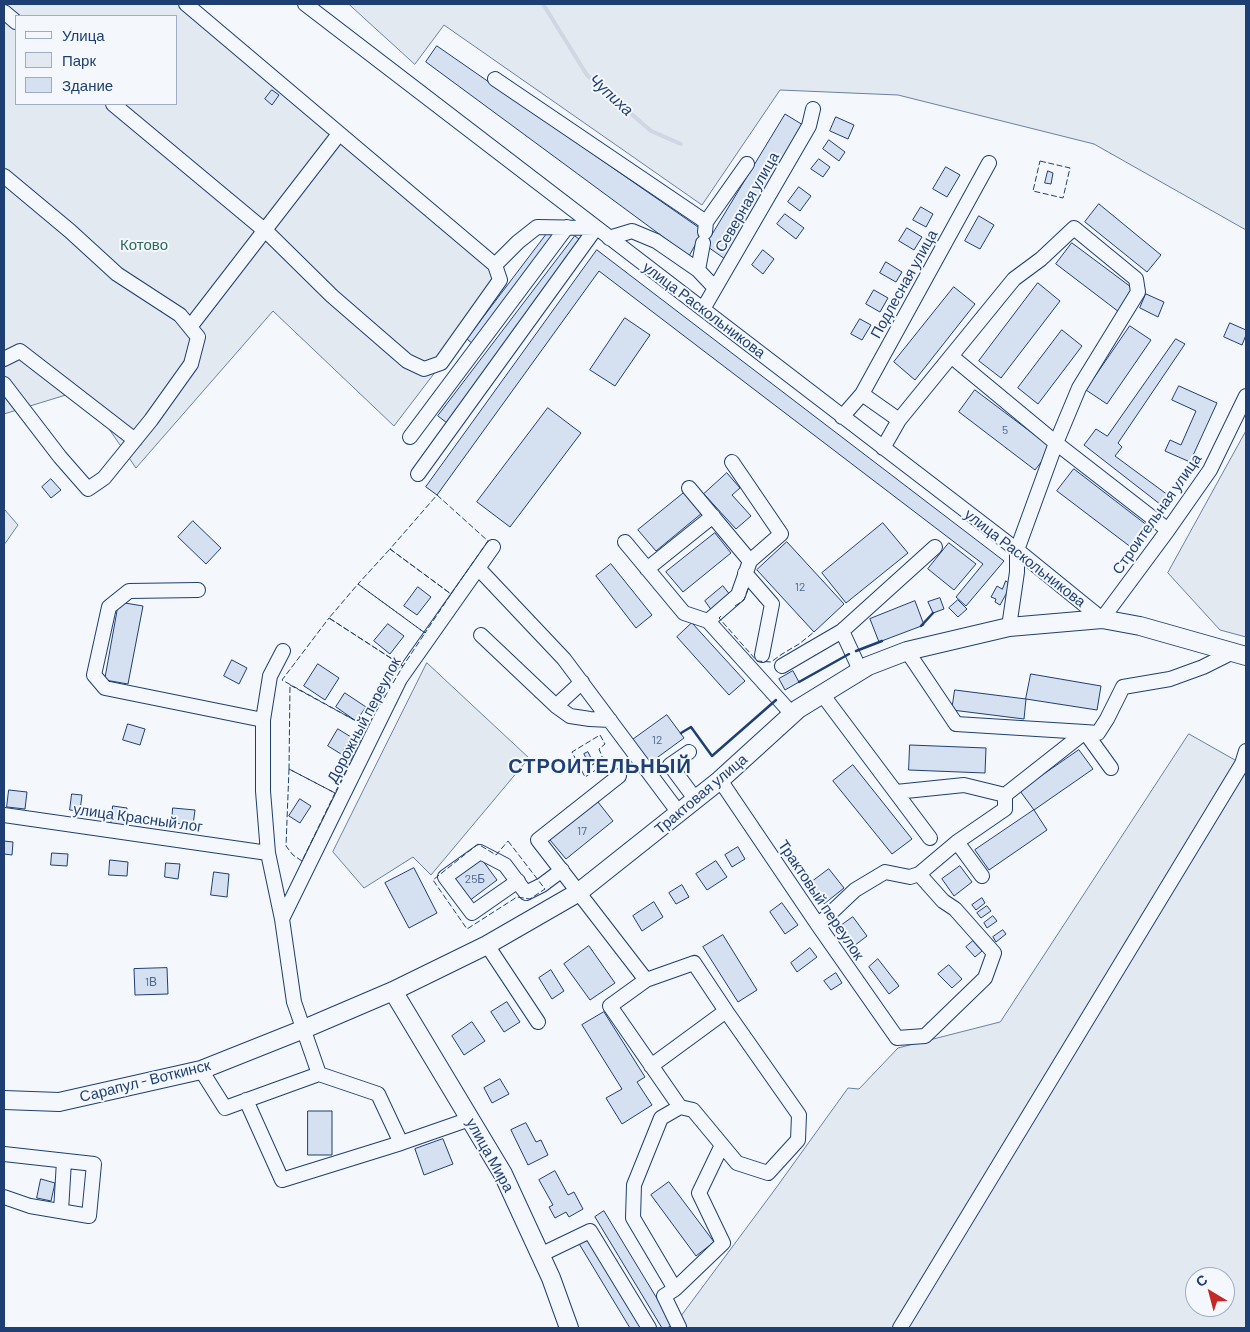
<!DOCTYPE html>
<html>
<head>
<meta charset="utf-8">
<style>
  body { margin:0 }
  #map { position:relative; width:1250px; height:1332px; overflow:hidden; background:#f4f7fb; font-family:Barlow,sans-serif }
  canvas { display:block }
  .frame { position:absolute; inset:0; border:5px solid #1d3f73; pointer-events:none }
  .legend { position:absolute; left:15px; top:15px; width:162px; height:90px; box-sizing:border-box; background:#f4f7fb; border:1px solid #9eadc5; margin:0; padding:6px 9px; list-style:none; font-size:15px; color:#1d3f73 }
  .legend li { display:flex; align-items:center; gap:10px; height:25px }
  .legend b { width:25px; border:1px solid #9eadc5 }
  .north { position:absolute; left:1185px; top:1267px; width:50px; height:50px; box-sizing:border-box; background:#f4f7fb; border:1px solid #9eadc5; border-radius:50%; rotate:323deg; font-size:14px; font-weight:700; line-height:20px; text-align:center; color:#1d3f73 }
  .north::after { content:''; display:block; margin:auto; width:18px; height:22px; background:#c62828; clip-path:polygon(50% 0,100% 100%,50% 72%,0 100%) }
</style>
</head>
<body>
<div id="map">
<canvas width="1250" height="1332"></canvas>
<div class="frame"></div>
<ul class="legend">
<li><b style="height:6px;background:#f4f7fb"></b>Улица</li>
<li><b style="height:14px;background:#e3e9f0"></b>Парк</li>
<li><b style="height:14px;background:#d5e0f0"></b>Здание</li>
</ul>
<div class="north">С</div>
</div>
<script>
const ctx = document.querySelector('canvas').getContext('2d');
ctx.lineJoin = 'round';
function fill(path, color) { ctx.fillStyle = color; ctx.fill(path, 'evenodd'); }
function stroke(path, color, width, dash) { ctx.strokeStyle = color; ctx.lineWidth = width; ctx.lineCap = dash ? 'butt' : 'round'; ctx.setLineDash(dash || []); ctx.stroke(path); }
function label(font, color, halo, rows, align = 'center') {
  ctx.font = font + ' Barlow,sans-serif'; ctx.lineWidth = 4; ctx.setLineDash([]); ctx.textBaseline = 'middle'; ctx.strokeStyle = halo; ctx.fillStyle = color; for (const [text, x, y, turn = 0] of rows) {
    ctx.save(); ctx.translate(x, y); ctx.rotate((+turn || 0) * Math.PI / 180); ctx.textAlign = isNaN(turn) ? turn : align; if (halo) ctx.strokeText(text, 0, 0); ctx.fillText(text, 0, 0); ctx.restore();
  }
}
const green = new Path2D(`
  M4 4H190L507 278 394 426 273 311 136 468 82 390 4 414ZM16 16H176V104H16Z
  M349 4H1246V230L1094 144 898 95 780 90 702 205 444 25 415 64Z
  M1246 431V637L1220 630 1168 573Z
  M4 509 18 525 4 545Z
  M427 663 529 758 431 875 413 857 364 888 333 852Z
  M1189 734 1242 764 1246 762V1328H685L678 1320 776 1188 848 1088 859 1089 898 1048 1000 1022ZM1195 1277H1225V1307H1195Z`);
fill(green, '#e3e9f0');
stroke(green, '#687fa3', 1);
stroke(new Path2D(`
  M543 4 587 75 651 131 681 144`), '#cfd7e4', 4);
const building = new Path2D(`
  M437 46 711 236 785 114 803 125 725 259 698 240 689 256 426 62Z
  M272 90 279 95 272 105 265 99Z
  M836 117 854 125 848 139 830 131Z
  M829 140 845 152 839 161 823 149Z
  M819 159 830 167 823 177 811 169Z
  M946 167 960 175 947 197 933 189Z
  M1048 171 1053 173 1051 184 1045 183Z
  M799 187 811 196 800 211 788 202Z
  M1099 204 1161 255 1147 272 1085 222Z
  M921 207 933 214 926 227 913 220Z
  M785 214 804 228 796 239 777 224Z
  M979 216 994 225 980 249 965 241Z
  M907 228 922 237 914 250 899 241Z
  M549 231 557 237 474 345 467 339Z
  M575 236 583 242 447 423 438 416Z
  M1072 243 1135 290 1119 312 1056 264Z
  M597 250 1004 561 966 606 956 597 983 564 599 271 437 495 426 487Z
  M763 250 774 259 763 274 752 265Z
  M886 262 902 272 896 282 880 273Z
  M1038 283 1060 301 1001 378 979 361Z
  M954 287 975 304 915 380 894 362Z
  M874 290 888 298 880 312 866 304Z
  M1146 294 1164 302 1158 317 1140 308Z
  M625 318 650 335 615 386 590 370Z
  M860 319 871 325 862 340 851 334Z
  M1230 323 1246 330V335L1242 345 1224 337Z
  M1130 326 1151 340 1107 404 1086 390Z
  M1062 330 1082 346 1038 404 1018 388Z
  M1176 339 1185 344 1118 443 1122 447 1115 456 1172 498 1165 508 1084 445 1096 429 1107 436Z
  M1179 386 1217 403 1190 462 1165 451 1170 440 1181 445 1196 411 1172 400Z
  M975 390 1052 448 1035 470 959 412Z
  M548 408 581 433 510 527 477 502Z
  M1074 469 1148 526 1132 548 1057 491Z
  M727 473 740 488 732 495 751 516 736 529 704 494Z
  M51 479 61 490 51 498 42 487Z
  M685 492 702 513 656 551 638 530Z
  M193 521 221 548 206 564 178 537Z
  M883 523 908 553 846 603 822 573Z
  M715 533 731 553 683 592 666 572Z
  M787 542 844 604 814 632 757 570Z
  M949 543 976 564 954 590 928 569Z
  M611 564 652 615 636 628 596 576Z
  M1006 581 1011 585 1000 605 995 602 996 599 991 597 997 586 1002 589Z
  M723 586 731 596 712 611 705 601Z
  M418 587 431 597 417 615 404 606Z
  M940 598 944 609 933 613 928 602Z
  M958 600 967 609 958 617 949 608Z
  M915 601 924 625 879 642 870 619Z
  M119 602 143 606 128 684 105 680Z
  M692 623 745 681 729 695 677 637Z
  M388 624 404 636 390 654 374 641Z
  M232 660 247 668 239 684 224 676Z
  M318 664 339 678 325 700 304 686Z
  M793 671 799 682 785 690 779 679Z
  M1031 674 1101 686 1097 710 1026 699Z
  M955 690 1026 699 1024 719 952 710Z
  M345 693 366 707 356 721 336 707Z
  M667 715 684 738 647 765 631 741Z
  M128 724 145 729 140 745 123 740Z
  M338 729 351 737 341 754 328 746Z
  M910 745 986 748 985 773 909 770Z
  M1079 750 1093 769 1034 810 1020 791Z
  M588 752 594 764 590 766 584 754Z
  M853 765 912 839 892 854 833 781Z
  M9 790 27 792 25 809 7 807Z
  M72 794 82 795 80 811 70 810Z
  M300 799 311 806 300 823 289 816Z
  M598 802 613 821 566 859 550 840Z
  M113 806 127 808 125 828 111 826Z
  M173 808 195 810 193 825 172 823Z
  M1034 810 1047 830 989 870 975 850Z
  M4 841 13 842 12 855 4 854Z
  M738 847 745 859 732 867 725 855Z
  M52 853 68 854 67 866 51 865Z
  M480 857 497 880 469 901 452 878Z
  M110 860 128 862 127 876 109 875Z
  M716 861 727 877 707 890 696 874Z
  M166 863 180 864 178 879 165 877Z
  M960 866 972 882 954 896 942 879Z
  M414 868 437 913 409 928 385 883Z
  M829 869 844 888 824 904 809 884Z
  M214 872 229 874 227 897 211 895Z
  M682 885 689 897 676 904 669 893Z
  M982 898 985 903 976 910 972 905Z
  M654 902 663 917 642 931 633 916Z
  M782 903 798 925 785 934 770 912Z
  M987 906 991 911 981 918 977 913Z
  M993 916 997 921 987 928 984 923Z
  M853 917 867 936 850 949 835 930Z
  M1003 930 1006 934 996 942 993 937Z
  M723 935 757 990 738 1002 703 947Z
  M973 941 982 951 975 957 966 947Z
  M589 946 615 983 590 1000 564 964Z
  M810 948 817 957 797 972 791 963Z
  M878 959 899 986 889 994 869 967Z
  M949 965 962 979 952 988 938 974Z
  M167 968 168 994 135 995 134 969Z
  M551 970 564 991 552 999 539 978Z
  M836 973 842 983 831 990 824 981Z
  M507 1002 520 1022 504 1032 491 1012Z
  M604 1012 645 1077 637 1082 652 1105 622 1124 606 1098 622 1089 582 1025Z
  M472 1022 485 1041 464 1055 452 1036Z
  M500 1079 509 1094 492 1103 484 1088Z
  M308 1111H332V1155H308Z
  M526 1123 536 1142 541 1140 548 1155 528 1165 511 1130Z
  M443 1139 453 1164 424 1175 415 1149Z
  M555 1171 568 1195 574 1192 583 1209 569 1217 566 1212 555 1218 549 1207 553 1205 539 1180Z
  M41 1179 55 1183 51 1201 37 1198Z
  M669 1182 714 1242 696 1256 651 1195Z
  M604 1211 673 1325 667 1328H662L595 1217Z
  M587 1237 642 1328H630L578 1242Z`);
fill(building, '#d5e0f0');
stroke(building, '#1d3f73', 1);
const minor = new Path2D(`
  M305 4 1017 550 1102 619 1168 530 1210 470 1246 396
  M4 12 16 22
  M495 79 706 222 705 232
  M113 104 269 234 332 296 407 361 424 369 441 363 500 280 495 265 186 4
  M4 176 70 231 117 274 180 315 198 337 191 364 151 420 104 478 88 489 60 457 4 384
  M706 222 747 164
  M609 238 632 231 656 241 698 270
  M703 243 698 270 715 288
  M495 265 518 242 537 227 596 228
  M703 309 809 126 813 109
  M190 327 339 134
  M951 356 1056 443 1168 530
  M4 359 20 351 135 440
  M862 394 899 420
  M842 417 862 394 989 163
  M410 437 567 227
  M883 448 899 420 1014 279 1041 259 1074 228 1136 279 1138 292 1079 388 1056 443 1017 550V572L1009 627
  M732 462 781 534 750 561 738 595 708 621 792 714
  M418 474 596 228
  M689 488 750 561
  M625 542 684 613 708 621
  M478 568 564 659 679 813
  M647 569 713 516
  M745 573 772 604 762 655
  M198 590 129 591 109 607 94 675 105 688 263 720
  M481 635 556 706 582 682
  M283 651 270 676 263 720V791L268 853 282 919 294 1002 319 1074
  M907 651 956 724 1085 732 1111 768
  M782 666 842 631
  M860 670 842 631 935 547
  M822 694 930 838
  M556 706 570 716 590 719 610 720
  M689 752 670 765 696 800
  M619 776 538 840 646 980 610 1006 680 1107
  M720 780 818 925 897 1038 925 1036 985 978 994 953 955 909 943 901 919 874
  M896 792 964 785 1005 795
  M4 815 268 853
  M957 842 982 876
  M518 881 472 913 445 877 480 852 505 865 526 893 542 885 562 870
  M282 919 400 679 493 547
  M818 925 855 890 885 872 910 877 919 874 957 842 1005 809V795L1085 732 1098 733 1107 719 1123 687 1170 679 1203 667 1233 652
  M487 945 538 1022
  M646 980 694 963 726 1011 651 1066
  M201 1070 225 1108 319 1074 378 1094 401 1143 470 1119
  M246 1100 282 1180 401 1143
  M4 1154 94 1164 89 1216 30 1206 4 1197
  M61 1211 64 1161
  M540 1255 590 1231 649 1328
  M675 1289 723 1243 699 1193 722 1145
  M678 1328 679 1327 664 1296 675 1289 633 1218 634 1185 661 1118 680 1107 693 1110 737 1163 768 1173 798 1140 799 1115 726 1011
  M900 1328 1242 764 1246 751`);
const major = new Path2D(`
  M393 991 503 1174 551 1278 569 1328
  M4 1100 59 1102 201 1070 304 1029 393 991 487 945 579 892 720 780 798 709 868 666 907 651 1009 627 1102 619 1140 626 1246 656`);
stroke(minor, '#1d3f73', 16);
stroke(major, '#1d3f73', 20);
stroke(minor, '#f4f7fb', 14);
stroke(major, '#f4f7fb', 18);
stroke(new Path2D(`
  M1040 161 1070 168 1063 198 1033 191Z
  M437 495 488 541 451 594 390 549Z
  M390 549 451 594 425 633 358 584Z
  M358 584 425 633 403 666 329 618Z
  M735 606 744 600 749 586
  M721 616 719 618 757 661 771 662 782 654 799 644 814 632
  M329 618 403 666 367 727 282 680Z
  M290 685 367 727 335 793 289 769Z
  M600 735 605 744 599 749 605 764 585 777 572 752Z
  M289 769 335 793 302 861 293 855 286 846Z
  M508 841 545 889 530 899 517 897 467 929 433 880 478 844 496 855Z`), '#1d3f73', 1, [6, 2.5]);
stroke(new Path2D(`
  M921 626 933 613
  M856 651 882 641
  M799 682 849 654
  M681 733 691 727 712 756 776 700`), '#1d3f73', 2.5);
label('12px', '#4b6792', null, [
  ["5",1005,430],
  ["12",800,587],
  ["12",657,740],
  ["17",582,831],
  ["25Б",475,879],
  ["1В",151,982]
]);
label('15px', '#1d3f73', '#f4f7fb', [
  ["Северная улица",747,202,-60],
  ["Подлесная улица",904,284,-61],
  ["улица Раскольникова",704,310,37],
  ["Строительная улица",1157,514,-55],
  ["улица Раскольникова",1025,558,38],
  ["Дорожный переулок",364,720,-62],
  ["Трактовая улица",701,794,-40],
  ["улица Красный лог",138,818,8],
  ["Трактовый переулок",821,900,56],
  ["Сарапул - Воткинск",145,1081,-14],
  ["улица Мира",490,1155,61]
]);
label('15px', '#2c6c60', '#f4f7fb', [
  ["Котово",144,245]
]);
label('italic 16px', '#1d3f73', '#f4f7fb', [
  ["Чупиха",611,95,42]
]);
ctx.letterSpacing = '1px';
label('bold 20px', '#1d3f73', '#f4f7fb', [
  ["СТРОИТЕЛЬНЫЙ",600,766]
]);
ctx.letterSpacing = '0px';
</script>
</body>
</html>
